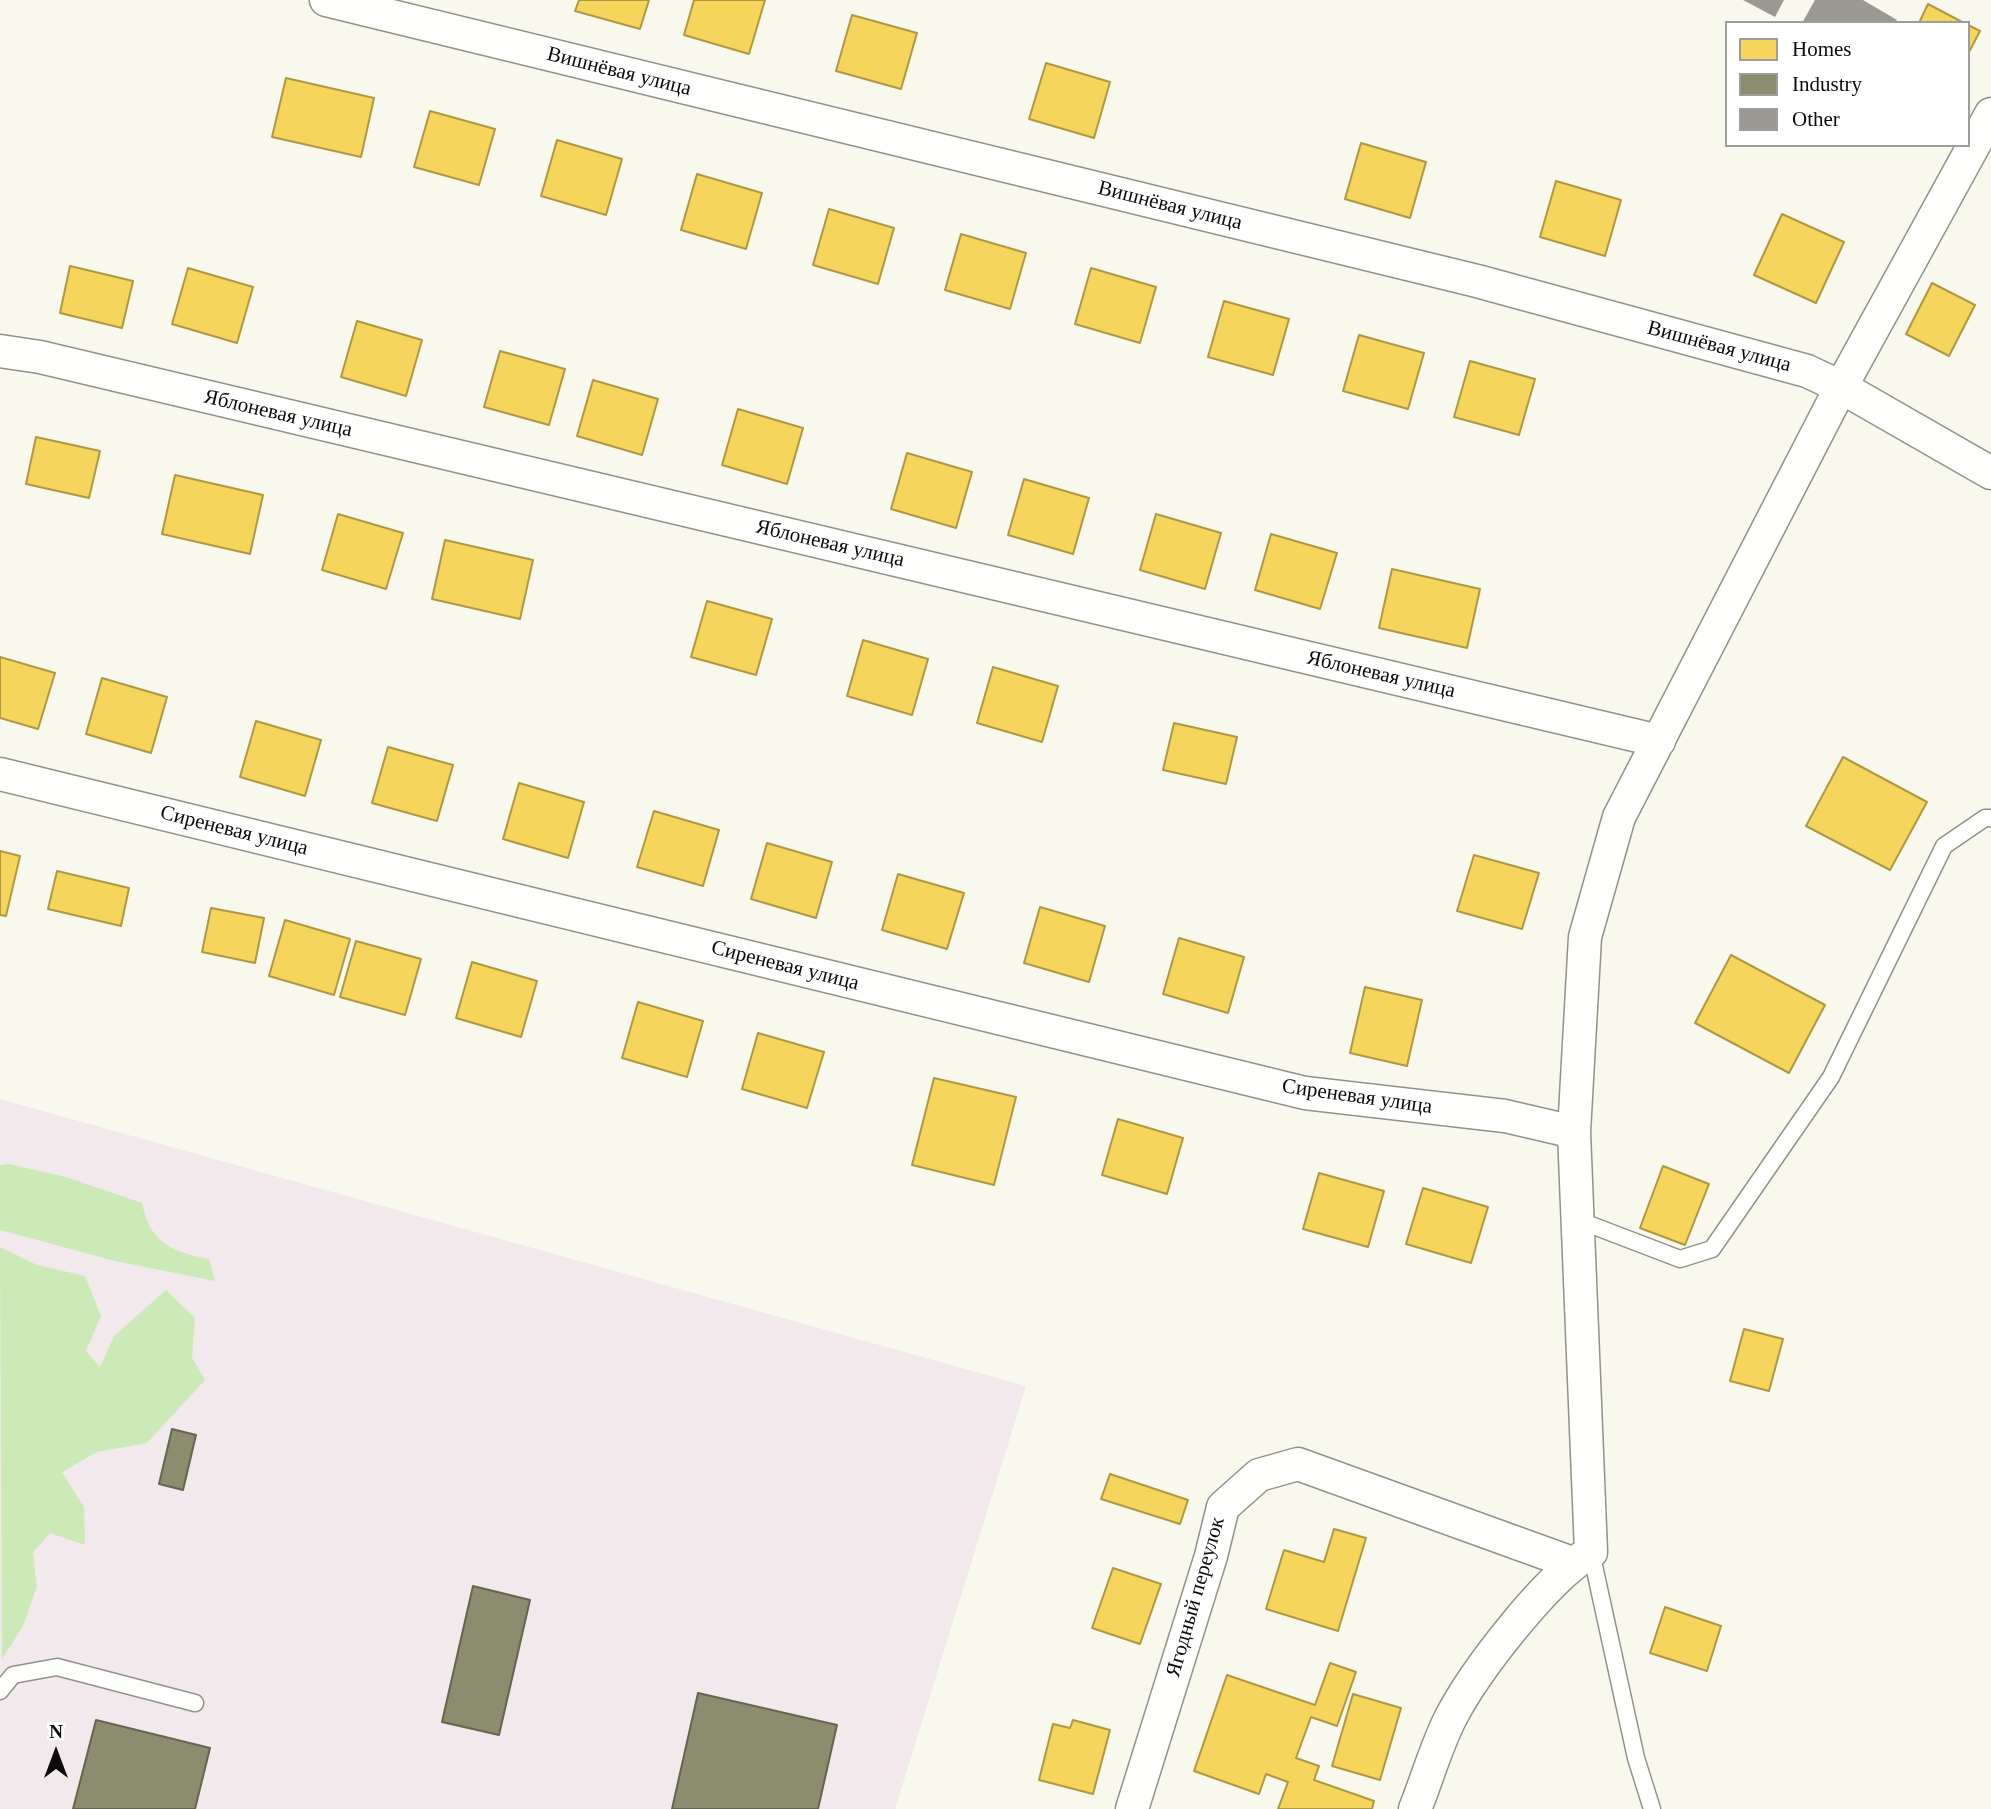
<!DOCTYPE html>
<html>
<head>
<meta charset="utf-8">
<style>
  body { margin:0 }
  #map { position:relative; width:1991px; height:1809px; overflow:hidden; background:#f9f8ec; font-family:"Times New Roman",serif }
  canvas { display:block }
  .legend { position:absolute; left:1725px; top:21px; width:245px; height:126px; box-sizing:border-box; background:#fff; border:2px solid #9d9d9d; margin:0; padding:9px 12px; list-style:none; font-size:21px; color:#0a0a0a }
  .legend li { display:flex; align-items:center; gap:14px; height:35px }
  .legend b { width:35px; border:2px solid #9d9d9d }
  .north { position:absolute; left:21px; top:1718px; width:70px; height:70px; -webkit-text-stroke:5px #fff; paint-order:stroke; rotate:0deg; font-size:19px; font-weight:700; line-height:28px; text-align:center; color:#0a0a0a }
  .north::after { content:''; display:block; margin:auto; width:24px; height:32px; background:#0a0a0a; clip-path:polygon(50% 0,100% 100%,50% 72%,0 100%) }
</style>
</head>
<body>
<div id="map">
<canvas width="1991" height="1809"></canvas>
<ul class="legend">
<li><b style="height:19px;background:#f6d55c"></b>Homes</li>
<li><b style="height:19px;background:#8c8c6e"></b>Industry</li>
<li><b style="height:19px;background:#9c9993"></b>Other</li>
</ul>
<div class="north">N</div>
</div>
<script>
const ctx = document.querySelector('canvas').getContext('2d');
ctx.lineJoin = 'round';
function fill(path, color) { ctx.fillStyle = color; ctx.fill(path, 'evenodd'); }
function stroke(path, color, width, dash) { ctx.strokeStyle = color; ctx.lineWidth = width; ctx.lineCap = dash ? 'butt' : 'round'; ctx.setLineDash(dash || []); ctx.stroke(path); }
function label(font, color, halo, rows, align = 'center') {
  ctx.font = font + ' "Times New Roman",serif'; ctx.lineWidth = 7; ctx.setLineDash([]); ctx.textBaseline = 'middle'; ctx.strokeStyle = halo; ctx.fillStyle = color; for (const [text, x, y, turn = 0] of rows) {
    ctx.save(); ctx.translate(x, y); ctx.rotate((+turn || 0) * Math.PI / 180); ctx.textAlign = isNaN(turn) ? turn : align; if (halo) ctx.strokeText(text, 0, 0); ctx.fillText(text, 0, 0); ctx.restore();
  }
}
fill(new Path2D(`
  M0 1099 1026 1386 895 1809H0Z`), '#f1e9eb');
fill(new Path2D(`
  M9 1164 66 1177 142 1203C150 1244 173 1252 209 1259L215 1281 115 1261 0 1230V1165Z
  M0 1247 37 1265 85 1276 101 1316 86 1351 100 1367 114 1336 166 1290 195 1318 192 1358 205 1380 147 1443 97 1452 62 1472 84 1507 85 1545 50 1533 33 1552 37 1586 23 1626 2 1659Z`), '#cce9b8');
const homes = new Path2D(`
  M579 0H649L640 29 575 11Z
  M694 0H765L749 54 684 35Z
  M1928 4 1964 23H1919Z
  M852 15 917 33 901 89 836 71Z
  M1968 25 1980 31 1968 54Z
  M1046 63 1110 82 1094 138 1029 119Z
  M286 78 374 98 361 157 272 137Z
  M430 111 495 129 479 185 414 167Z
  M557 140 622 159 606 215 541 196Z
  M1361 143 1426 162 1410 218 1345 199Z
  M697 174 762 193 746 249 681 230Z
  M1556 181 1621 200 1605 256 1540 237Z
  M829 209 894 228 878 284 813 265Z
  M1782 214 1844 242 1816 303 1754 275Z
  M961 234 1026 253 1010 309 945 290Z
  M70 266 133 281 122 328 60 313Z
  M188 268 253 287 237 343 172 324Z
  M1091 268 1156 287 1140 343 1075 324Z
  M1932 283 1975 305 1949 356 1906 334Z
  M1224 301 1289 319 1273 375 1208 357Z
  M357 321 422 340 406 396 341 377Z
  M1359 335 1424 353 1408 409 1343 391Z
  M500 351 565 369 549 425 484 407Z
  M1470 361 1535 379 1519 435 1454 417Z
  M593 380 658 399 642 455 577 436Z
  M738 409 803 428 787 484 722 465Z
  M36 437 100 451 89 498 26 484Z
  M907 453 972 472 956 528 891 509Z
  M175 475 263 495 250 554 162 534Z
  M1024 479 1089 498 1073 554 1008 535Z
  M338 514 403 533 386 589 322 570Z
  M1156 514 1221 533 1205 589 1140 570Z
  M1271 534 1337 553 1320 609 1255 590Z
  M445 540 533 560 520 619 432 599Z
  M1392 569 1480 589 1467 648 1379 628Z
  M707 601 772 619 756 675 691 657Z
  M863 640 928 659 912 715 847 696Z
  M0 657 55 673 38 729 0 718Z
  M993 667 1058 686 1042 742 977 723Z
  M102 678 167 697 151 753 86 734Z
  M256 721 321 740 305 796 240 777Z
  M1174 723 1237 737 1226 784 1163 770Z
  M388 747 453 765 437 821 372 803Z
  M1843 757 1927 802 1890 870 1806 826Z
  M519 783 584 802 568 858 503 839Z
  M654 811 719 830 703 886 637 867Z
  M767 843 832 862 816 918 751 899Z
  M0 851 20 856 6 916 0 915Z
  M1474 855 1539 873 1522 929 1457 911Z
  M57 871 129 888 121 926 48 909Z
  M898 874 964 893 947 949 882 930Z
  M1040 907 1105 926 1089 982 1024 963Z
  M211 908 264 918 255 963 202 952Z
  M285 920 350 939 334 995 269 976Z
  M1179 938 1244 957 1228 1013 1163 994Z
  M356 941 421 959 405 1015 340 997Z
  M1731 955 1825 1005 1789 1073 1695 1023Z
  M472 962 537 981 521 1037 456 1018Z
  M1365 987 1422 1000 1407 1066 1350 1053Z
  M638 1002 703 1021 687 1077 622 1058Z
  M758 1033 824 1052 807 1108 742 1089Z
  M934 1078 1016 1097 994 1185 912 1165Z
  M1118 1119 1183 1138 1167 1194 1102 1175Z
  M1663 1166 1709 1184 1685 1245 1640 1228Z
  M1319 1173 1384 1191 1368 1247 1303 1229Z
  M1423 1188 1488 1207 1471 1263 1406 1244Z
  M1744 1329 1783 1339 1769 1391 1730 1381Z
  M1110 1474 1188 1500 1180 1524 1101 1499Z
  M1334 1529 1366 1538 1338 1631 1266 1609 1284 1550 1324 1562Z
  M1113 1568 1161 1584 1140 1644 1092 1628Z
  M1665 1607 1721 1626 1707 1671 1650 1653Z
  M1330 1663 1356 1672 1337 1726 1311 1717 1296 1758 1319 1766 1314 1780 1374 1801 1372 1809H1278L1288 1782 1266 1774 1259 1794 1194 1771 1227 1675 1315 1705Z
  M1353 1694 1401 1708 1380 1780 1332 1766Z
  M1073 1720 1110 1730 1093 1794 1039 1780 1053 1724 1070 1728Z`);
fill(homes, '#f6d55c');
stroke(homes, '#af9843', 2);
const industry = new Path2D(`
  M172 1429 196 1435 183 1490 159 1484Z
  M473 1586 530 1600 499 1735 442 1722Z
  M698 1693 837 1725 818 1809H672Z
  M96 1720 210 1748 195 1809H73Z`);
fill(industry, '#8c8c6e');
stroke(industry, '#656550', 2);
fill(new Path2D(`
  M1743 0H1784L1775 17Z
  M1815 0H1863L1897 20 1895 23H1802Z`), '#9c9993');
const service = new Path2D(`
  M1578 1220 1680 1259 1712 1249 1831 1077 1944 846 1985 818H1991
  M1591 1552 1636 1758 1652 1809
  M0 1691 13 1675 57 1667 195 1703`);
const minor = new Path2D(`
  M326 0 1477 281 1807 371 1841 387 1991 473
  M0 351 40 357 1659 741
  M0 774 1305 1093 1505 1116 1574 1132
  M1132 1809 1211 1556 1223 1507 1259 1475 1298 1464 1572 1563
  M1415 1809C1427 1779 1436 1747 1450 1719 1474 1672 1547 1577 1591 1552L1574 1132 1585 937 1619 817 1841 387 1991 114`);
stroke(service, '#92918c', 19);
stroke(minor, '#92918c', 35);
stroke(service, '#fefefc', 16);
stroke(minor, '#fefefc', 32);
label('21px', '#0a0a0a', '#fff', [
  ["Вишнёвая улица",619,72,14],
  ["Вишнёвая улица",1170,206,14],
  ["Вишнёвая улица",1719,347,15],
  ["Яблоневая улица",278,414,13],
  ["Яблоневая улица",830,544,13],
  ["Яблоневая улица",1381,675,13],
  ["Сиреневая улица",234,831,14],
  ["Сиреневая улица",785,966,14],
  ["Сиреневая улица",1357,1097,8],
  ["Ягодный переулок",1196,1597,-74]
]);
</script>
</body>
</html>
